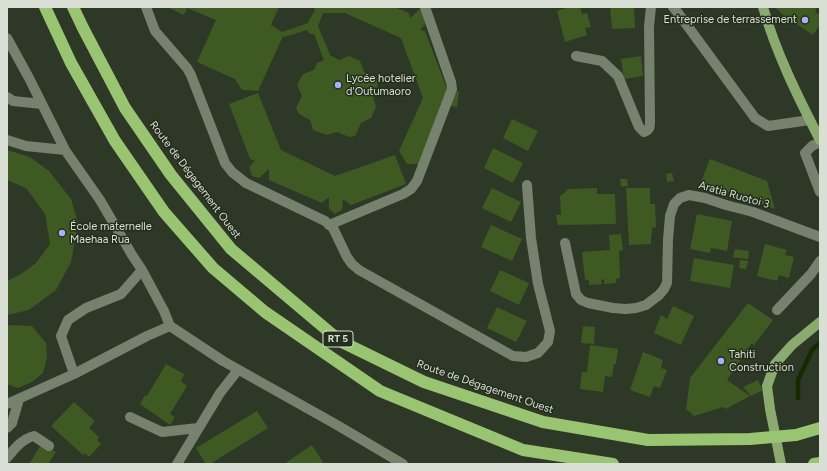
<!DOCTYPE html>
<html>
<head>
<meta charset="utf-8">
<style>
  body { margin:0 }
  #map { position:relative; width:827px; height:471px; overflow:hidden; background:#2e3826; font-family:Figtree,sans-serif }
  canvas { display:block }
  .frame { position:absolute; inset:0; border:8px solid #d9dfd4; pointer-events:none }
</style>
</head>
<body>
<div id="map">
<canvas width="827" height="471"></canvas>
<div class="frame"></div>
</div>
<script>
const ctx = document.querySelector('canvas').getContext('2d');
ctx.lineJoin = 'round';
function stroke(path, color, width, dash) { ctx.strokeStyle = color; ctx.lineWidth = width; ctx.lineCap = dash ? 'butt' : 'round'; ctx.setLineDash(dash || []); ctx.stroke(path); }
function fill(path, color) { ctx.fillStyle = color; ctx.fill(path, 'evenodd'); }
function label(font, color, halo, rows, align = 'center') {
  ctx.font = font + ' Figtree,sans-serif'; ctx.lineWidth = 3; ctx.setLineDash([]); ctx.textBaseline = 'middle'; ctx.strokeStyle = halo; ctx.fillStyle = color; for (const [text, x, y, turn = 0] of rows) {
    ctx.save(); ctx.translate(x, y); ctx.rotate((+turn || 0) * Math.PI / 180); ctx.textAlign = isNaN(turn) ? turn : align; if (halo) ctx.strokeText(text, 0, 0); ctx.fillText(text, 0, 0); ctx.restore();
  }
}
stroke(new Path2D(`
  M798 398V380L812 350 820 343`), '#162900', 4.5);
fill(new Path2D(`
  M167 7H279L271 25 282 32 308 23 315 10 313 7H394L409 13 410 18 422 7 432 17 420 30 425 31 447 89 459 92 457 107 439 104 445 109 420 164H407L399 151 423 98 401 38 345 13H323L318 26 331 57 332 56 339 60 349 56 360 61 364 72 376 77 378 85 373 97 376 107 371 118 361 123 355 136 349 137 337 132 327 135 313 130 310 120 299 114 296 108 302 96 297 85 303 74 314 70 317 63 324 60 314 34H310L307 30 284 37 283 36 258 91 242 90 235 79 197 62 216 20 187 8 184 15Z
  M570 7H580L582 14 587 13 591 27 585 28 587 35 565 42 557 11Z
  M610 7H634L635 28 612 29Z
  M775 7H813L817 9 815 12 820 15V25L813 35 783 15Z
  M641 56 643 76 624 79 621 59Z
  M258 93 281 150 335 176 395 155 406 184 351 205 343 199 342 210 335 214 329 209V197L322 203 269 180V169L259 178 252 176 249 167 255 161 250 159 229 104Z
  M512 119 538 131 528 151 503 138Z
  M493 148 523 163 513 183 484 168Z
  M7 150 30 157 49 171 71 199 78 223 71 262 56 290 29 310 7 315V281L21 274 36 263 50 244 45 214 26 188 7 180Z
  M710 159 767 181 775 209 701 182Z
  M672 173 674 181 667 182 666 174Z
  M620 179H627L628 186 621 187Z
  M492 188 521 202 511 222 482 208Z
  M597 188V194H615L616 224 558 225 556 215H561L560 196 562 195 568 189Z
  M626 188H650V204H655L656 227 652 228V235H651V244L629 245Z
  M697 214 732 221 727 251 711 248 710 253 690 249Z
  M491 225 522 239 512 261 481 247Z
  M621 234 623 250 619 251 620 278 616 279V283L604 284V279L601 280 602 284 589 285V280H585L582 252 610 250 609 235Z
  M765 244 787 250 785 255 794 257 789 278 779 275 777 281 757 276Z
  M735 249 749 251 748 259 733 257Z
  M694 258 734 265 730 288 690 281Z
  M740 260 748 261 746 269 739 268Z
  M500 270 529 283 519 305 490 291Z
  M748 303 773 320 754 345 752 343 727 380 750 396 726 409 723 407 694 416 686 409 690 378Z
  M673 306 694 316 681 345 654 333 661 315 667 319Z
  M497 307 527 321 516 342 487 328Z
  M11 325 32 326 46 343 47 357 43 373 32 382 18 388 7 384V326Z
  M583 326 595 327 594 344 581 343Z
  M590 345 618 349 616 364H614L612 377 605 376 603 392 580 389 582 372H587Z
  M643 352 663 360 661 368 667 370 660 388 654 386 650 397 630 390Z
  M166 364 184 374 181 381 187 386 170 414 175 417 170 425 140 404 145 395 147 396Z
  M758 380 763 390 751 396 743 387Z
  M74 402 95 421 89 428 99 437 97 440 101 444 89 457 85 453 83 455 51 426Z
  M257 411 268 428 210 464H206L196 448Z
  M42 443 56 452 48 464H29Z
  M312 445 324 464H284Z`), '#3e5a22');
stroke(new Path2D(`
  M146 7 155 31 187 68 191 75 225 163 232 172 246 183 325 221 333 228 347 257 352 264 359 270 513 356 526 357 538 353 548 342 550 331 538 284 531 238 527 185
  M673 7 678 13 755 118 768 126 810 120
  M7 38 29 78 65 150 100 200 132 255 142 270 164 311 170 326 223 361 337 425 403 464
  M576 56 602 61 618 76 639 127 644 132C650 130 650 127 650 121L649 26 651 7
  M7 97 13 101 42 104
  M7 140 26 146 65 150
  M820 142 812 146 805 153 820 192
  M329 225 403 194 411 189 417 181 452 89 451 82 425 7
  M565 243 576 294 581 300 588 303 613 308 626 309 636 308 646 305 659 295 664 289 667 283 668 240 670 216 674 204 680 198 689 195 705 198 726 205 753 212 820 237
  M777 310 811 274 820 261
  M74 374 61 336 68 320 86 308 121 294 142 270
  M7 404 74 374 147 336 170 326
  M130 417 162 432 198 428
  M7 428 12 423 19 399
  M7 458C14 449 22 439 34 436L49 446
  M177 464 220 393 238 370`), '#76826d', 10);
stroke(new Path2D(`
  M763 7C776 53 798 97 820 140
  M781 464 770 409 767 386 775 364 792 345 820 322`), '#8baa6f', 10);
stroke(new Path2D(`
  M45 7 71 63 115 141 164 212 213 268 265 312 380 391 523 450 613 464
  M73 7 83 28 125 108 171 175 231 249 340 341 424 382 543 422 648 440 750 439 796 435 820 428
  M814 464 820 463`), '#99c471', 12);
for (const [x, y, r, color] of [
  [805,20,4,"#abaffb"],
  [338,85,4,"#abaffb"],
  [62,233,4,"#abaffb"],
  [721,361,4,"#abaffb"]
]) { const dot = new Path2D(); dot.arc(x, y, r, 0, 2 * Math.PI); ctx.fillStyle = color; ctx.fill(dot); stroke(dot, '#242e1c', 1.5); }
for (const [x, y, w] of [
  [338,339,30]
]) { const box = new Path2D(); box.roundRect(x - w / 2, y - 8, w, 16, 3); ctx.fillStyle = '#242e1c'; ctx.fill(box); stroke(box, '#d9dfd4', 1); }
label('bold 10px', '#d9dfd4', null, [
  ["RT 5",338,339]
]);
label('11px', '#d9dfd4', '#242e1c', [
  ["Entreprise de terrassement",797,20,"right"],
  ["Lycée hotelier",346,79],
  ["d'Outumaoro",346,92],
  ["École maternelle",70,227],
  ["Maehaa Rua",70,240],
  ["Tahiti",729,355],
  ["Construction",729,368]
], 'left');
label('11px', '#d9dfd4', '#242e1c', [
  ["Route de Dégagement Ouest",195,180,53],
  ["Aratia Ruotoi 3",734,195,16],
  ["Route de Dégagement Ouest",485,387,19]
]);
</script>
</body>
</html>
